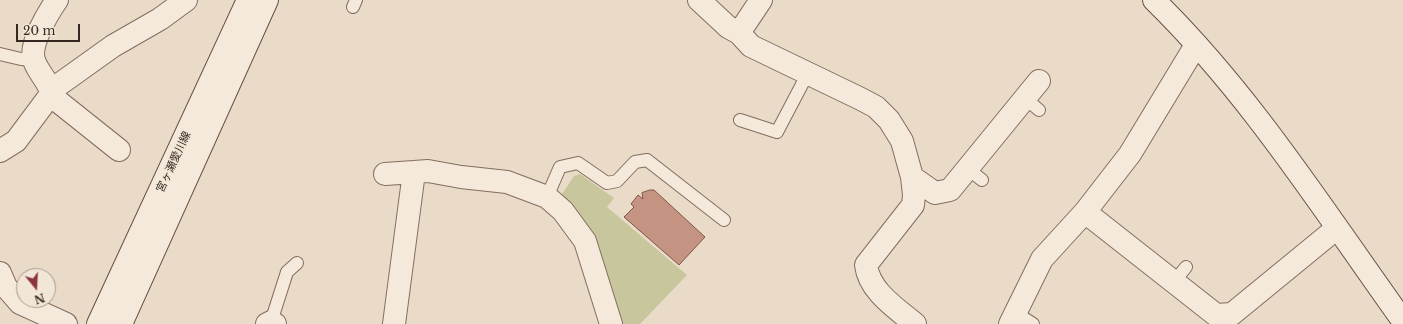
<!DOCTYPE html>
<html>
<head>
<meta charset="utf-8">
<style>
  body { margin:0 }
  #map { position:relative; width:1403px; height:324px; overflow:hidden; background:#eadbc8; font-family:"Libre Baskerville",serif }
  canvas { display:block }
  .north { position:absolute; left:16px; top:268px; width:40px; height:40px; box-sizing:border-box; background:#f2e6d7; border:1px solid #a79a8e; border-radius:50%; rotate:162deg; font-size:11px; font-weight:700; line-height:16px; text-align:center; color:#362821 }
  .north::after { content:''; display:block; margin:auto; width:14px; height:18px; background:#8d3543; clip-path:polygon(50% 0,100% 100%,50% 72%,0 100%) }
  .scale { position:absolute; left:16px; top:24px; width:64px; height:18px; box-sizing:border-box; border:2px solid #362821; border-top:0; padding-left:5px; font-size:12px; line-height:14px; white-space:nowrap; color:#362821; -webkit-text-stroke:3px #f2e6d7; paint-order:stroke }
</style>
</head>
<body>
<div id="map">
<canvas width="1403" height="324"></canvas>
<div class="north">N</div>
<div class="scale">20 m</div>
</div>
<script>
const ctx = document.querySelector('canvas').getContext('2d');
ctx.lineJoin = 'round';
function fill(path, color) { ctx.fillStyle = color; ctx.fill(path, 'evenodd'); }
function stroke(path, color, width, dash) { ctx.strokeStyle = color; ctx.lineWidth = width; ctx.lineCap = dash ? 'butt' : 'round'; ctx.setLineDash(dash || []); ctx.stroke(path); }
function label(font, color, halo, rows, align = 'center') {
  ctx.font = font + ' "Libre Baskerville","Noto Sans JP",serif'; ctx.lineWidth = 3; ctx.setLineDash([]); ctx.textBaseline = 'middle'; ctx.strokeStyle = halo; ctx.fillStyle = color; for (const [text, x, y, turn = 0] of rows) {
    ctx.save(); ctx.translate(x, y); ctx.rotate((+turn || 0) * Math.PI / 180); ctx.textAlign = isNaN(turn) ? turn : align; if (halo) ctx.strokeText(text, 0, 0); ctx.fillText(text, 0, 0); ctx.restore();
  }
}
fill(new Path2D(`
  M580 174 614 198 607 207 687 275 640 324H617L559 199 574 176Z`), '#c7c69d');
const building = new Path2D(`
  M650 190H654L705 237 679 265 624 217 634 207 631 204 638 195 643 199 642 193Z`);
fill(building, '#c49382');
stroke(building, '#815547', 1);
const lane = new Path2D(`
  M353 7 356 0
  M0 54 21 59 33 60
  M1026 99 1039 110
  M740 120 777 132 808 73
  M968 169 982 180
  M547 197 560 167 578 163 607 183 617 181 635 162 647 160 724 220
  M1174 282 1186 267
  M1016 313 1033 324
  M271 322 287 272 297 263`);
const street = new Path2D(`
  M57 0C48 13 29 44 34 60 36 68 44 77 48 85L57 86 113 46 160 19 186 0
  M699 0 728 27 739 33 751 46 861 99 876 107 889 120 902 141 912 177 914 195 913 205 866 265C869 291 896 308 915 324
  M739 33 761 0
  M50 95 119 150
  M0 151 16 141 57 86
  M385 174 414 172
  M912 177 935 193 950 190 1039 81
  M1085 212 1130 154 1196 45
  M0 273 6 287 20 303 66 324
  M267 324 271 322 275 324
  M394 324 414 172 428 171 461 177 507 182 547 197 563 211 585 241 611 324
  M1010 324 1042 259 1085 212 1216 315 1232 314 1337 228`);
const secondary = new Path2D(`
  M1154 0C1251 95 1324 211 1403 321
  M98 324 248 0
  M121 324 267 0`);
stroke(lane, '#846d5f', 14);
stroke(street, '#846d5f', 24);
stroke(secondary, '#664f42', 24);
stroke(lane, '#f5e9db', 12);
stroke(street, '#f5e9db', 22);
stroke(secondary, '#f5e9db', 22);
label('11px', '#362821', '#f2e6d7', [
  ["宮ヶ瀬愛川線",174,162,-65]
]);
</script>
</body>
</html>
